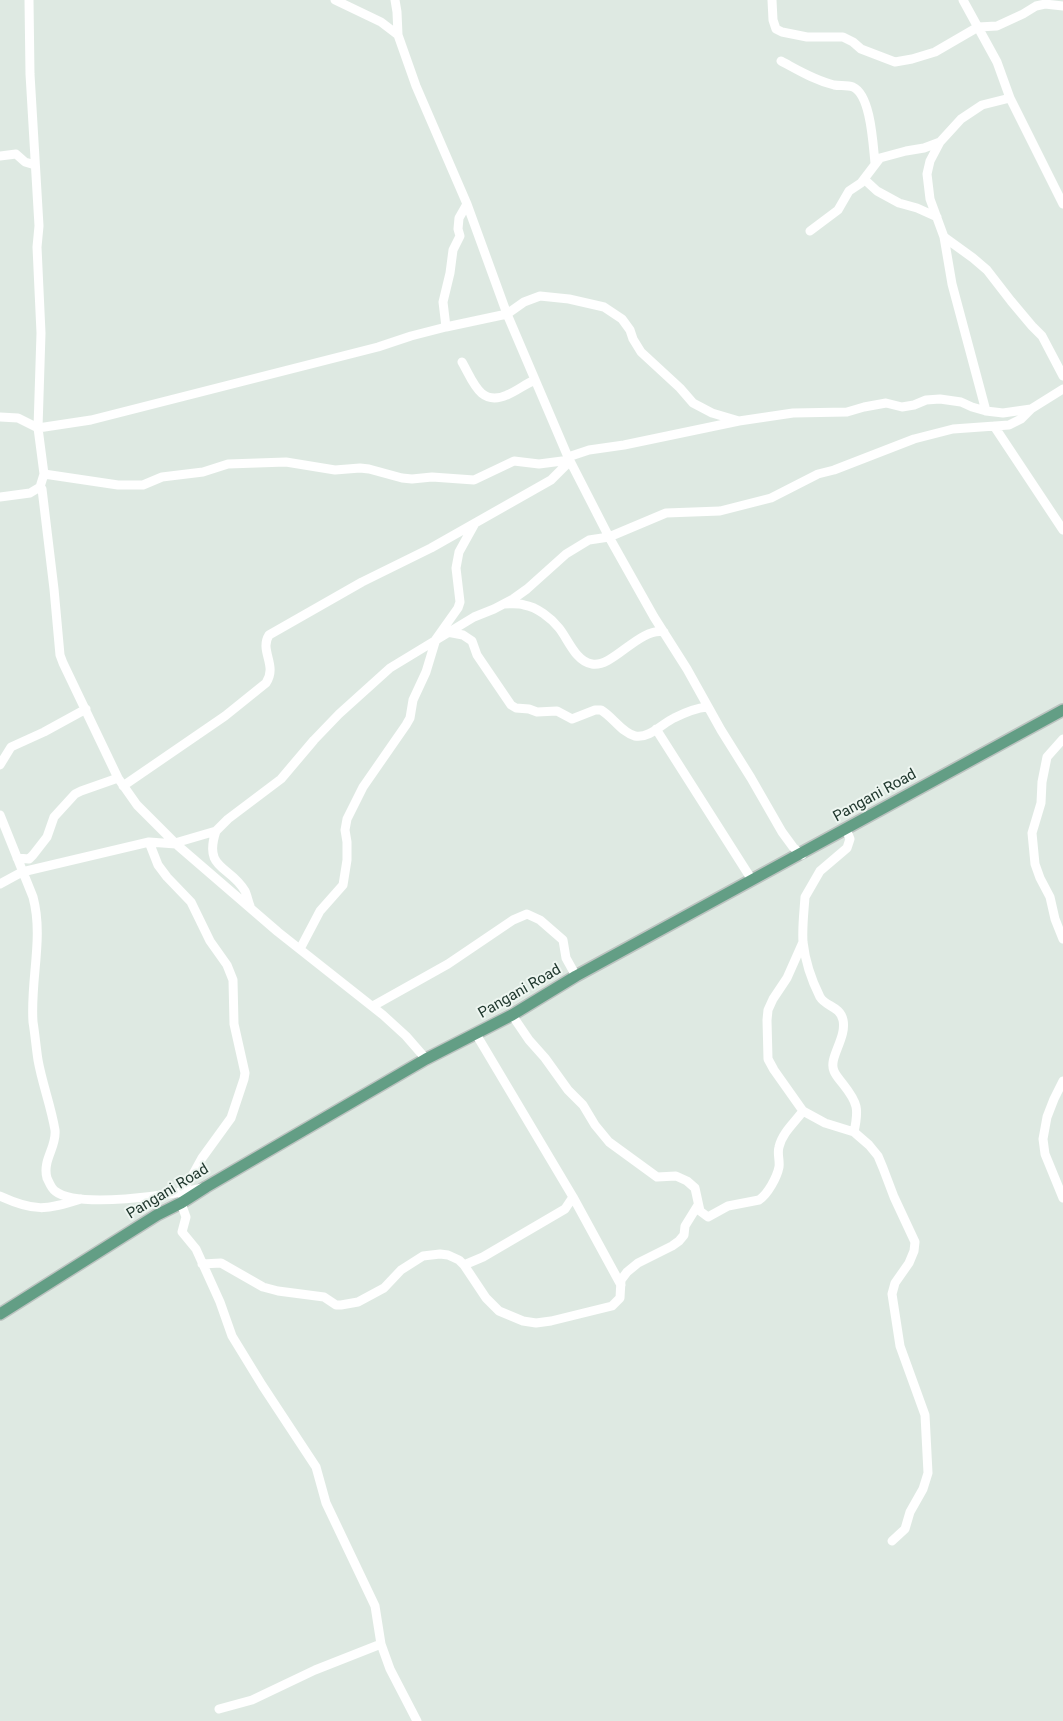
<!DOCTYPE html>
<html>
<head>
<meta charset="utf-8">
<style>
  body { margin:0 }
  canvas { display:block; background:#dee9e2 }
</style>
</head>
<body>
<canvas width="1063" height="1721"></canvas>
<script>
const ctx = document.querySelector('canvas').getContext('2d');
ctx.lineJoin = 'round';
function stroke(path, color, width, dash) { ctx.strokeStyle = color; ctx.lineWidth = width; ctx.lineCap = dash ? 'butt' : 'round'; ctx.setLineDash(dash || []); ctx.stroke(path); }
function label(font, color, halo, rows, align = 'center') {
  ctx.font = font + ' Roboto,sans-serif'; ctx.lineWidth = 4; ctx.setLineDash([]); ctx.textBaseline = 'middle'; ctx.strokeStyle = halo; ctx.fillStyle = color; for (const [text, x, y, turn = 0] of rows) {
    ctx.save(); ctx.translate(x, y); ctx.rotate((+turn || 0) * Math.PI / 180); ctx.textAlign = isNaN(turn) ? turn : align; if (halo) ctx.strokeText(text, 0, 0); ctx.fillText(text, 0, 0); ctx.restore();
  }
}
const major = new Path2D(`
  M0 1314 157 1215 181 1203 206 1187 426 1059 512 1015 576 976 1063 710`);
stroke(major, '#bcc3c0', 14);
stroke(new Path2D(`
  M29 0 30 74 39 226 37 247 41 333 38 428 44 474 40 487 42 489 54 589 60 655 63 663 118 778 137 805 176 844 278 932 383 1015 406 1036 426 1059
  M335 0 381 22 398 35
  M395 0 397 12 398 35 416 86 467 204 507 314 568 457 609 537 654 617 687 669 721 730 751 778 782 832 793 847 802 855
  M772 0 773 20 776 29 782 32 807 37H843L853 42 861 49 895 62 912 59 935 52 978 27 997 26 1023 14 1036 6 1045 4 1063 6
  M963 0 997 62 1010 98 1063 204
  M781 61C798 70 814 80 834 85 840 86 847 85 853 87 871 95 873 145 875 163
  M0 156 16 154 25 162 35 165
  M864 179 877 191 899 203 917 208 937 217
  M810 231 838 210 849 191 861 183 880 158 906 151 924 148 940 142
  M944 237 973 258 987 270 1011 301 1032 326 1042 336 1063 376
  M446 327 443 302 450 273 453 250 460 236 458 229 459 218 467 204
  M462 362C473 381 480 407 507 395 517 391 525 384 535 380
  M986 411 952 284 944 237 930 199 927 174 930 161 940 142 961 119 982 105 1010 98
  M0 417 18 418 38 428 91 420 378 347 411 336 446 327 507 314 524 302 540 296 569 299 604 307 622 319 630 330 633 339 641 352 680 388 693 403 712 413 739 421
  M994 426 1063 530
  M568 457 589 450 624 445 739 421 793 413 847 412 864 407 886 403 902 407 914 405 926 400 940 399 961 402 972 407 986 411 1003 413 1031 409 1063 389
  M44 474 118 485H143L162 477 203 472 228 464 286 462 335 470 360 468 369 469 402 478 412 479 432 477 474 480 514 461 539 464 570 460
  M0 497 30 493 40 487
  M504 604C511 604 518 603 524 605 537 607 551 618 559 628 568 639 576 662 592 664 613 668 639 627 664 632
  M447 632 463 635 472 641 477 655 511 705 516 708 529 709 537 712 557 711 572 719 595 710H601C613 717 622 733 635 736 649 739 663 723 674 718 684 713 696 708 707 707L710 710
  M656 729 752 880
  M1063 739 1047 757 1042 782 1041 803 1032 833 1035 864 1040 878 1050 897 1055 919 1063 939
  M0 765 11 747 44 732 86 709
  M123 786 225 716 266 683C278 665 259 651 269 635L362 582 431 548 551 480 570 461
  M0 815 33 897C44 938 30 980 33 1022 35 1034 36 1047 38 1060 42 1083 51 1106 55 1130 57 1147 42 1160 47 1178 49 1182 51 1188 55 1191 77 1209 173 1195 201 1188
  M846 829 850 839 847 848 820 871 805 897C804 912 802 927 803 942 805 960 812 981 820 997 826 1007 840 1006 843 1020 847 1038 828 1058 834 1071 836 1076 840 1080 843 1084 858 1103 859 1109 854 1132
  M216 831C203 870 230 865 245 891 247 895 248 901 250 906
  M149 842 158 865 167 877 191 902 210 941 227 965 233 980 234 1024 245 1073 244 1079 231 1118 202 1158 191 1178 179 1193
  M175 843 216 831 228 819 281 779 314 740 339 714 390 668 474 617 494 609 513 599 527 589 566 554 589 540 609 537 666 513 720 511 771 498 818 474 834 470 914 439 953 429 1009 425 1021 419 1031 409
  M17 858 29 859 33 855 47 837 54 817 75 794 81 791 118 778
  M0 884 22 872 149 842 176 844
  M803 942 787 978 773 999 768 1010 767 1020 768 1059 774 1070 803 1111 825 1123 854 1132 869 1145 878 1156 883 1168 894 1197 915 1242 914 1251 909 1263 895 1283 892 1294 900 1346 925 1415 928 1473 923 1489 910 1512 905 1529 892 1541
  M300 949 320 911 343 885 347 860V842L345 830 347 819 363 787 406 725 410 718 413 700 426 672 436 639 458 608 460 602 456 568 459 552 474 525
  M373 1006 448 964 513 920 527 914 540 920 563 940 566 958 576 976
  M512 1015 529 1040 545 1058 568 1090 583 1105 595 1125 609 1142 657 1177 676 1176 687 1181 695 1188 700 1211 708 1217 728 1206 759 1200C768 1194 777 1177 779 1167 780 1160 777 1154 779 1147 782 1133 795 1122 803 1111
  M476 1034 573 1197 621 1285
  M1063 1081 1054 1099 1047 1117 1043 1139 1045 1154 1063 1198
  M0 1196C35 1212 46 1210 81 1199
  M181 1203 186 1217 182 1232 196 1249 220 1302 232 1336 262 1385 316 1467 326 1503 375 1606 381 1644 390 1669 417 1721
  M202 1264 221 1263 263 1287 278 1291 324 1297 336 1305H341L358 1302 384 1288 401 1270 423 1256 440 1254 448 1255 459 1260 464 1265 486 1298 499 1311 523 1321 536 1323 551 1321 612 1306 620 1298 621 1280 627 1272 638 1263 672 1246 679 1241 684 1235 685 1226 698 1205
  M464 1265 483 1257 565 1209 573 1197
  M219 1709 252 1700 315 1670 381 1644`), '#fff', 9);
stroke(major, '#639e85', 11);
label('15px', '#20382e', '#eef6f1', [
  ["Pangani Road",875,796,-29],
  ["Pangani Road",520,992,-30],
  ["Pangani Road",168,1192,-31]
]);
</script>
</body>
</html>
